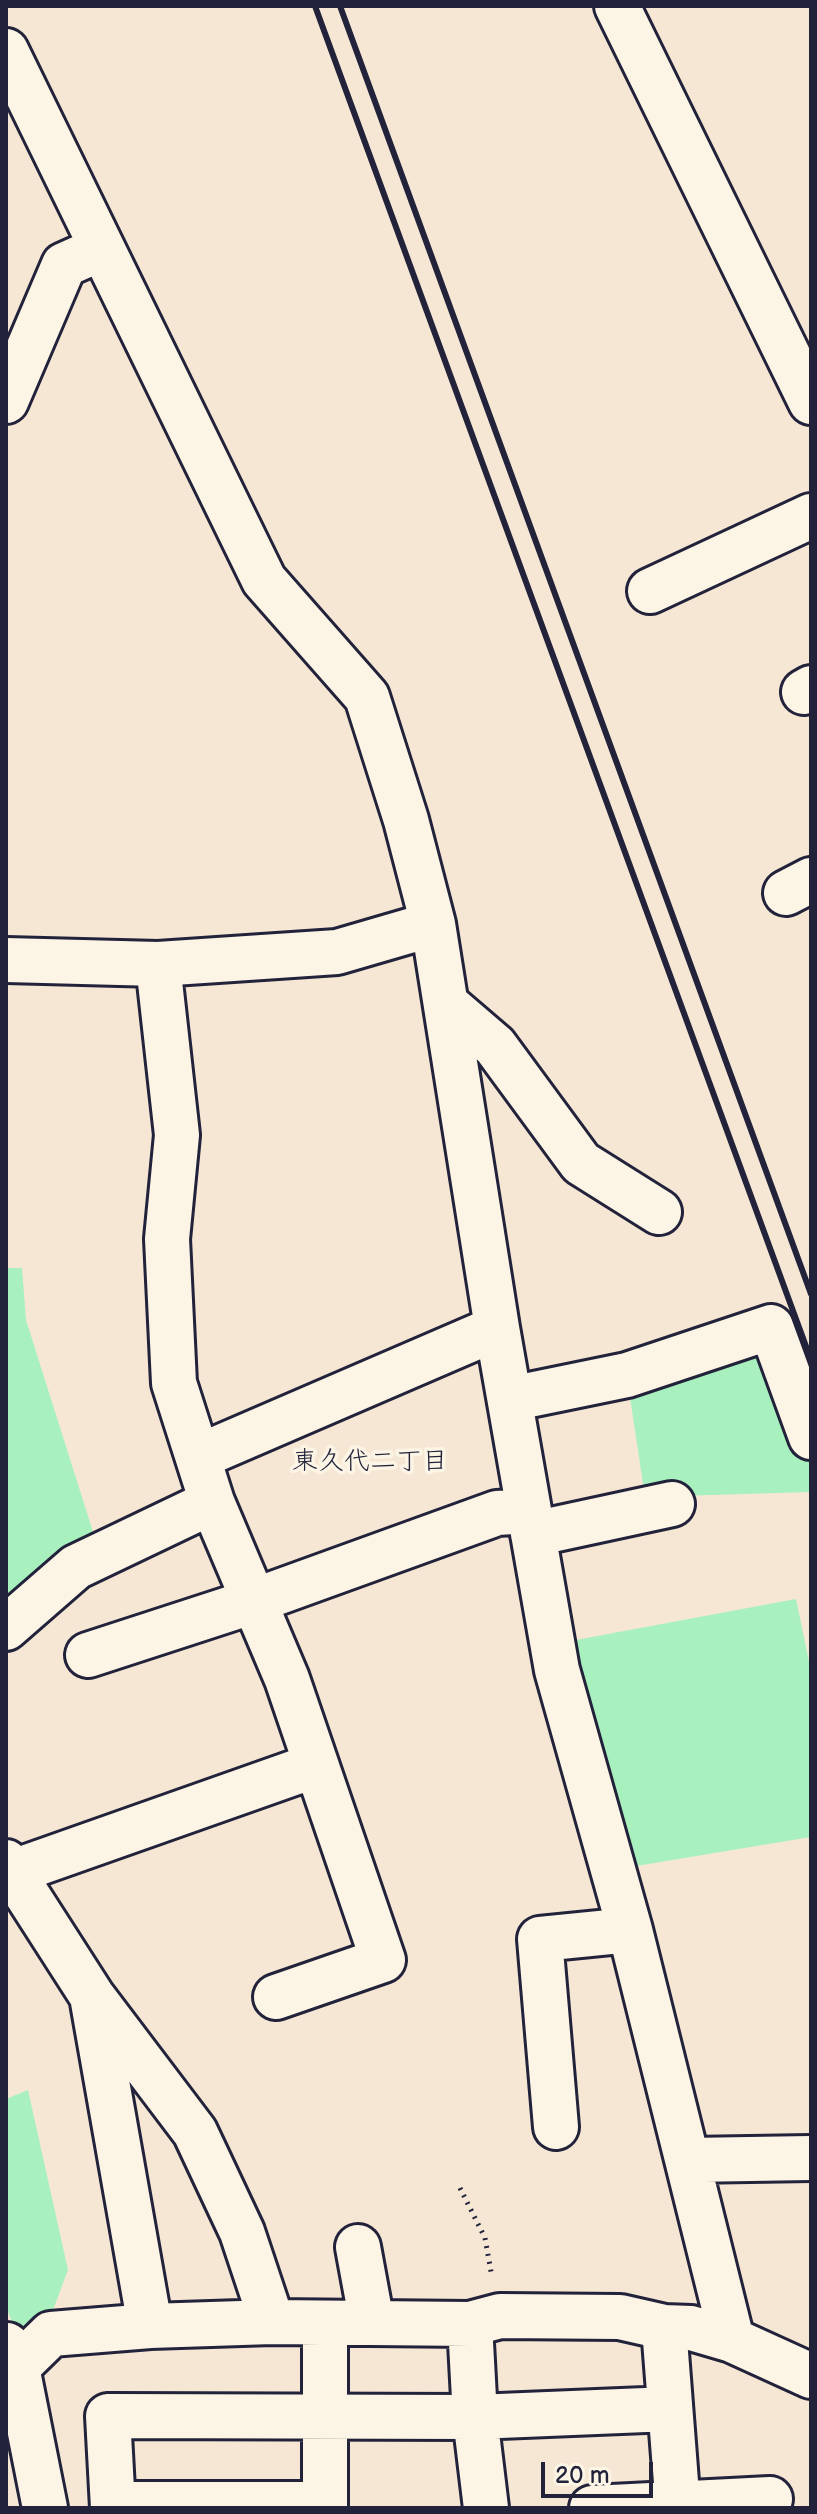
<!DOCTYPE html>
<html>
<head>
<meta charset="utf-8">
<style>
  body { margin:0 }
  #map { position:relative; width:817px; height:2514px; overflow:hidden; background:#f6e7d4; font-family:"Balsamiq Sans",sans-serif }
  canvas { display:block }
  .frame { position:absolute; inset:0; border:8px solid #22223b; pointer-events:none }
  .scale { position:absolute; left:541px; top:2462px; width:112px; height:36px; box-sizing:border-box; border:4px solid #22223b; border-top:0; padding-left:10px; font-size:24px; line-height:28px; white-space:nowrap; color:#22223b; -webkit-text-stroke:6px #fcf5e5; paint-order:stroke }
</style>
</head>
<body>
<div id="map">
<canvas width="817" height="2514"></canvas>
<div class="frame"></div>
<div class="scale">20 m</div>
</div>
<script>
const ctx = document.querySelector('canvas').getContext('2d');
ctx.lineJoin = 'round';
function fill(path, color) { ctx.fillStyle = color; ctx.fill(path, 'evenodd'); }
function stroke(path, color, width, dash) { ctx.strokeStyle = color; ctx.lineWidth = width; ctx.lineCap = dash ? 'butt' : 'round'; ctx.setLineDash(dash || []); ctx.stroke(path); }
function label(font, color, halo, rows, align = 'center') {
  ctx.font = font + ' "Balsamiq Sans","Klee One",sans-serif'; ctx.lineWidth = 7; ctx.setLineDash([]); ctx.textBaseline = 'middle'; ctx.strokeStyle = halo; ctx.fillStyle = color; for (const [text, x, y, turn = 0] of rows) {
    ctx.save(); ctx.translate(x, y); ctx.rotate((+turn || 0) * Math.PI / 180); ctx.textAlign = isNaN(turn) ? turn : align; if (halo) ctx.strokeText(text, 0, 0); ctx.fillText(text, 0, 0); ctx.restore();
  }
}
fill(new Path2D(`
  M6 1268H22L26 1320 94 1535 6 1603Z
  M752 1340 811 1453V1492L645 1497 628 1384Z
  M796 1599 811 1671V1837L618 1869 565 1642Z
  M28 2090 68 2270 47 2326 19 2338 6 2307V2099Z`), '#a8f0be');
const minor = new Path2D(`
  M617 6 811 402
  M6 51 264 580 367 697 406 820 433 924 497 1328 557 1670 630 1930 732 2340 811 2376
  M6 401 64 265 102 248
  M650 591 811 516
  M804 692 811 688
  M786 893 811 880
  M6 960 158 964 337 952 433 924
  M158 964 177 1135 167 1239 174 1383 212 1502 287 1679 383 1960 276 1997
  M446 1004 495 1046 581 1163 659 1212
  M510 1399 627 1375 771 1327 811 1437
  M198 1457 497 1328
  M533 1534 672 1504
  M6 1628 76 1567 212 1502
  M88 1655 254 1601 497 1513 529 1511
  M6 1862 92 1996 195 2132 242 2232 272 2322 470 2324 500 2316 620 2317 664 2327 691 2328 732 2340
  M13 1872 316 1765
  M93 2002 150 2326
  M556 2127 540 1939 630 1930
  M689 2160 811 2158
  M358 2247 372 2323
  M325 2323V2508
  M470 2324 475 2417 486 2508
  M664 2327 678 2508
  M7 2345 17 2367 45 2508
  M6 2378 51 2334 150 2326 272 2322
  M113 2504H325
  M113 2508 108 2416 475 2417 670 2409
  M592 2508 770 2499`);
stroke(minor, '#22223b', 50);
stroke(new Path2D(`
  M460 2188 485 2238 492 2277`), '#22223b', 5, [2, 6]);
stroke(minor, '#fcf5e5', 44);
stroke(new Path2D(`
  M315 6 811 1360
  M340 6 811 1294`), '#22223b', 6);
label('26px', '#22223b', '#fcf5e5', [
  ["東久代二丁目",370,1462]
]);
</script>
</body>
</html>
